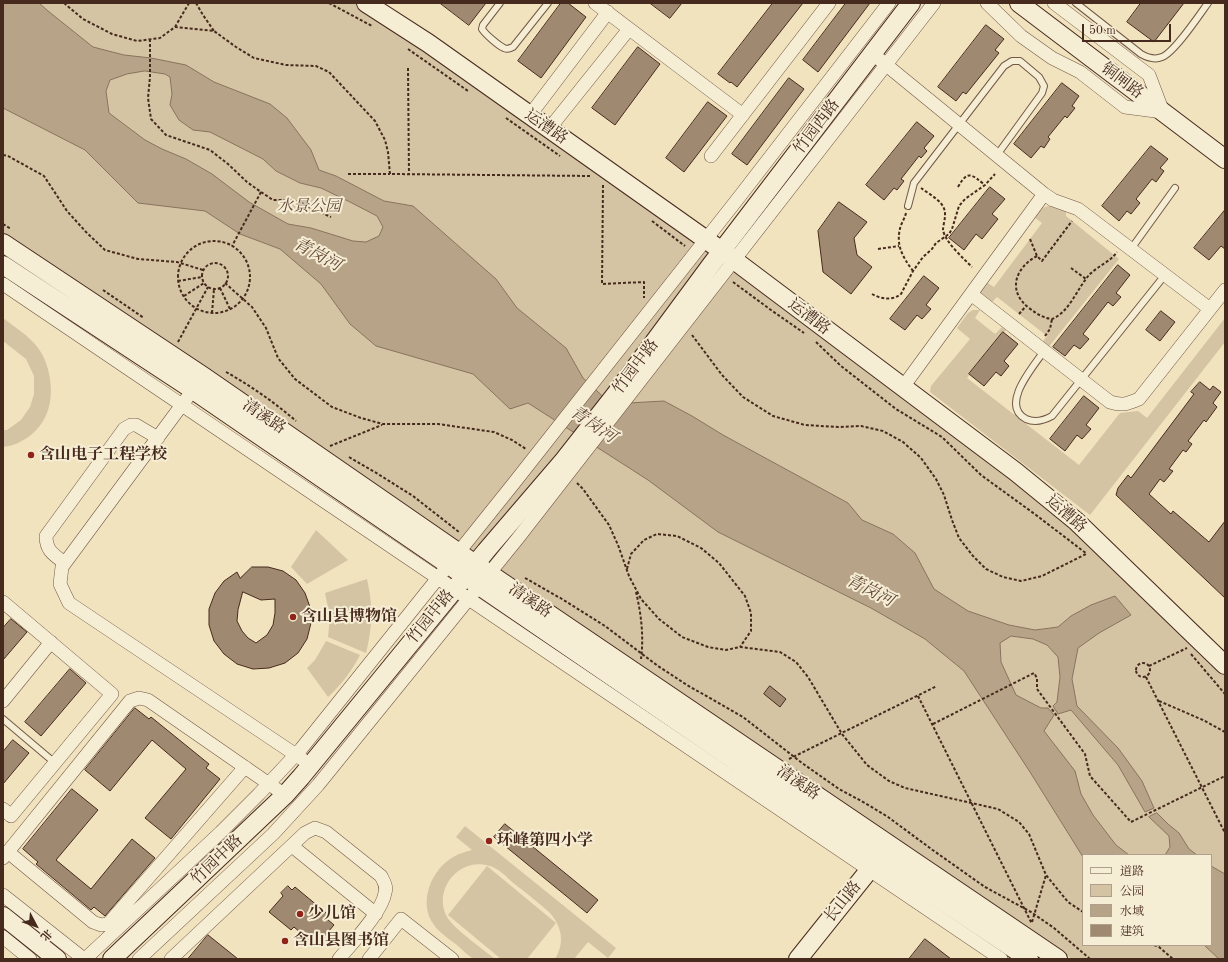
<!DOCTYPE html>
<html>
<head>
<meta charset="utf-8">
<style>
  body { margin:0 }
  #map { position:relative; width:1228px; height:962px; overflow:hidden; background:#f1e3be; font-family:"Old Standard TT","Noto Serif SC",serif }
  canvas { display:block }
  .frame { position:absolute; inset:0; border:4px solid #472a1e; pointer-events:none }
  .legend { position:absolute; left:1082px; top:854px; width:130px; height:92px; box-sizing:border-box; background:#f6edd5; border:1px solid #b09f8c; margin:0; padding:5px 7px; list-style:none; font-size:12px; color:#472a1e }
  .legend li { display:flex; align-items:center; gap:8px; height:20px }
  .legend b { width:20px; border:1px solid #b09f8c }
  .north { position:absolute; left:16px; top:906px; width:40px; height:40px; -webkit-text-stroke:3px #f6edd5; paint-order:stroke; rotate:131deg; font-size:11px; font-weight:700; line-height:16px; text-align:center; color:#472a1e }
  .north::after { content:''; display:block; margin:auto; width:14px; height:18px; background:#472a1e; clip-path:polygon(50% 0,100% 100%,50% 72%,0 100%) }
  .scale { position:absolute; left:1082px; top:24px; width:89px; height:18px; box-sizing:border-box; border:2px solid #472a1e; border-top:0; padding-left:5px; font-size:12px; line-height:14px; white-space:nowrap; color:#472a1e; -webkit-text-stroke:3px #f6edd5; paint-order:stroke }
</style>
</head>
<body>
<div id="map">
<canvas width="1228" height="962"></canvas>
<div class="frame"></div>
<ul class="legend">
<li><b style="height:5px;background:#f6edd5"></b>道路</li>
<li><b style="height:11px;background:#d4c4a3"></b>公园</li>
<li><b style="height:11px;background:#b7a488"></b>水域</li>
<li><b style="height:11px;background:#9f8a71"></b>建筑</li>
</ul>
<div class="north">北</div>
<div class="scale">50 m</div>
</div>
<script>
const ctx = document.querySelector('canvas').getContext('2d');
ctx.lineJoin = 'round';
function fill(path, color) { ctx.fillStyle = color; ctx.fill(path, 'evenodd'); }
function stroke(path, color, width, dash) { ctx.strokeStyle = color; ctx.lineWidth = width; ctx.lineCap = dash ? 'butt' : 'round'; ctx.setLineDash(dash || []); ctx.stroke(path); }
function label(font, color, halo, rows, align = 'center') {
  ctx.font = font + ' "Old Standard TT","Noto Serif SC",serif'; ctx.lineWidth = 4; ctx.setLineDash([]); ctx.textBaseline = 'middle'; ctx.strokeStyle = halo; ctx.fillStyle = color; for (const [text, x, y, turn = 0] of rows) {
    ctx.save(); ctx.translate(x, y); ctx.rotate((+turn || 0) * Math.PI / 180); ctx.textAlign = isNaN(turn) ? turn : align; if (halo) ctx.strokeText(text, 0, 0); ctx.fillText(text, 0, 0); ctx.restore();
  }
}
fill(new Path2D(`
  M3 3H354L424 49 760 288 1011 478 1067 525 1225 676V959H1072L3 236ZM1083 855H1211V945H1083Z
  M1048 206H1056L1066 209V216L1119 259 1047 349 1041 344 1047 336 997 297 990 304 980 293 981 289 986 282 994 287 1042 223 1034 217 1040 209Z
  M973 310H980L975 318 995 334 1002 327 1006 330 967 378 1079 465 1120 413 1138 411 1147 418 1225 318V342L1090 515 930 392 931 386 970 339 957 328 968 313Z
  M3 318C17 329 35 339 43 356 51 372 54 396 47 413 40 431 22 445 3 447V430H7L21 420 30 407 34 394V376L26 359 3 341Z
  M316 530 348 560 307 584 291 567Z
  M367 579C373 606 373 625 366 653L328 637 330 617 325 593Z
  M326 641 360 655C351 672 342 684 328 697L307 668 315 660Z
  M465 826 616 948 608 958 588 942 574 959H555C565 943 562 927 550 913 538 902 525 892 512 882 506 876 499 869 490 866 460 856 432 889 447 917 454 929 483 949 495 959 489 959 479 961 474 959 468 956 462 949 457 945 449 939 440 933 434 925 417 902 432 868 455 856 460 853 466 852 472 850L456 837Z
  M487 866 556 923 527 959H501L448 915Z`), '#d4c4a3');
const water = new Path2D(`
  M3 3H39L48 11 93 47 124 55 151 58 186 65 214 82 270 104 287 118 311 150 319 170 336 176 384 201 413 206 496 279 517 308 566 348 583 378 611 404 664 401 692 416 723 435 848 503 862 520 893 534 915 553 934 589 968 611 1009 625 1035 630 1058 627 1071 616 1091 605 1115 596 1131 615 1099 633 1078 648 1072 679 1077 706 1118 748 1142 781 1154 808 1145 812 1118 765 1071 710 1058 714 1053 706 1057 702 1060 677 1058 657 1047 645 1033 639 1011 636 1000 643 1001 662 1016 695 1041 708H1048L1054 715 1044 731 1075 771 1081 794 1093 815 1116 845 1129 855H1083V857L1030 772 964 671 925 639 871 608 718 532 648 480 528 403 510 409 473 374 376 346 350 324 321 284 280 249 240 234 205 211 138 203 85 150 3 108ZM145 71 165 74 170 77 172 94 170 105 179 120 193 130 210 132 263 159 276 171 300 183 321 188 350 202 377 216 383 227 379 236 366 242 353 241 311 228 288 224 249 202 212 174 186 159 162 149 145 140 109 113 106 91 110 80 127 74Z
  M1157 813 1168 824 1179 833 1189 849 1197 855H1165L1170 847 1169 836 1149 817Z
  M1211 866 1225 874V959H1219L1204 945H1211Z`);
fill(water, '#b7a488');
stroke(water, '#8a735e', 1);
const building = new Path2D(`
  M440 3H486L469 25Z
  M561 3H568L586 17 541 78 518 61Z
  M650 3H682L670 18Z
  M773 3H803L737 87 731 82 730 83 718 74Z
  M846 3H870L818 72 803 60Z
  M1141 3H1184L1154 42 1127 22Z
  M986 25 1004 39 995 50 999 53 966 94 963 92 956 101 938 87Z
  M638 47 660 64 615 125 592 108Z
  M789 78 804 89 747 165 732 154Z
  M1062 83 1079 96 1072 106 1075 108 1067 118 1065 116 1048 137 1050 139 1044 148 1041 146 1031 158 1014 144Z
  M708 102 727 116 684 172 666 158Z
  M917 122 934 136 924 148 927 151 921 158 919 156 901 179 904 181 897 190 894 188 884 200 866 185Z
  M1151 146 1168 159 1160 168 1164 171 1156 182 1152 179 1136 199 1140 203 1131 214 1127 211 1119 221 1102 206Z
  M990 187 1005 199 992 214 998 219 982 239 976 234 964 250 949 238Z
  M839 202 867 222 854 238 857 255 872 267 851 294 823 272 818 231Z
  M1225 210V249L1221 246 1209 260 1194 248Z
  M1118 265 1130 275 1116 293 1121 297 1113 306 1108 302 1083 334 1089 339 1080 349 1074 345 1065 356 1053 347Z
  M924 276 939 288 926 305 931 309 922 319 917 315 905 330 890 319Z
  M1161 311 1175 322 1160 341 1146 330Z
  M1003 332 1018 344 1004 361 1009 366 1001 376 996 372 984 386 969 374Z
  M1200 382 1210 390 1213 386 1221 392 1213 403 1217 407 1206 422 1204 420 1188 441 1192 444 1186 452 1183 450 1169 469 1173 471 1164 482 1160 479 1149 494 1171 514 1173 511 1209 542 1225 521V598L1116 495 1118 488 1128 475 1131 478 1194 394 1191 392Z
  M1084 396 1099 408 1086 425 1091 429 1082 439 1077 435 1065 451 1050 439Z
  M252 567H268L283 571 296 580 305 593 310 607 311 623 307 639 298 653 285 663 269 668 253 669 237 664 224 654 214 641 209 625V609L215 593 224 581 237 572 240 578ZM243 592 261 600 275 599V613L273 625 267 635 256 643 248 638 242 631 237 621 238 610Z
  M11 619 27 632 3 660V628Z
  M70 669 86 683 41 736 25 722Z
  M770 686 786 699 780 707 764 694Z
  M135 708 149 719 151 717 209 764 206 768 220 779 171 839 145 818 186 769 152 740 110 791 85 770Z
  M13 740 29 753 3 784V752Z
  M72 789 98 810 56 860 91 889 132 839 155 858 105 916 94 907 91 910 36 864 38 862 23 849Z
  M505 824 598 900 587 913 494 837Z
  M288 886 292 890 295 887 330 916 327 919 334 925 316 946 294 927 291 930 269 912 283 896 281 893Z
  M208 935 238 959H188Z
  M925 939 951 959H909Z`);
fill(building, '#9f8a71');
stroke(building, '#472a1e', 1);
const lane = new Path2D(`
  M500 3 483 25 482 29C485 34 499 46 504 48 507 50 510 48 513 47L548 3
  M1076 3 1141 54C1148 58 1155 60 1162 57 1174 53 1200 14 1208 3
  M908 206 914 183 1004 66 1012 61H1020L1039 77 1044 86 1042 93 997 155
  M1131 249 1175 188
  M1044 351C1034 366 999 405 1026 419 1035 423 1043 421 1052 416L1165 275
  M3 719 55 763`);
const street = new Path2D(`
  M595 3 743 115
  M987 3 1021 36 1052 58 1080 72 1125 107 1163 112 1149 75 1054 3
  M879 59 1044 194 1053 200 1078 209 1210 309
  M530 115 608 12
  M549 129 629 29
  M711 156 829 3
  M3 284 1001 959
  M971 294 1110 402C1122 406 1127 404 1139 399L1225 290
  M903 387 1044 194
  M187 398 62 567 60 584 69 603 302 759
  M65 563C54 555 46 551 46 536L124 429 131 425H136L158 438
  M3 602 112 694 11 816 3 809
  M3 701 51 642
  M292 846 376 914
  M8 852 93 922 101 925 108 924 245 767
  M3 858 130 701 139 698 148 700 285 795
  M3 895 84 959
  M3 937 30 959
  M85 959 221 832 259 794 301 749 514 483 740 196 889 3
  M139 959 273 834 318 785 518 538 934 3
  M171 959 305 833 315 828 326 832 381 876C384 882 387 886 385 893 382 912 352 943 339 959
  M369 959 401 919 452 959`);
const secondary = new Path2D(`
  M366 3 428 43 722 251 1016 472 1076 521 1225 665
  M1019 3 1225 159
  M3 243 203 376 475 564 1058 959
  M3 265 193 390 842 834 1029 959
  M3 916 57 959
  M112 959 285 795 301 777 486 551 564 460 615 395 711 265 911 3
  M798 959 886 849`);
stroke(lane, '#725846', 8);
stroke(street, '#725846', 14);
stroke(secondary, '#472a1e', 20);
stroke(new Path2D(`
  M64 3 83 19 112 34 137 41 160 38 175 27 214 31 236 47 254 58 286 65 316 66 329 72 375 121 385 140 388 152 390 174 591 176
  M196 3 203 15 214 31
  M329 3 372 26
  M175 27 189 3
  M150 39V77L148 98 151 119 166 135 210 150 228 164 247 182 261 192 232 246
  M408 49 468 91
  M408 68 409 175
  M506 118 560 156
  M3 155 8 156 44 176 67 211 86 232 105 250 138 259 177 262 203 270
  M348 174H390
  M603 185 602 284 644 282V298
  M958 187C968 169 972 175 985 185
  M921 188C930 195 946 202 945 215 945 220 943 226 943 230 945 242 964 259 972 267
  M261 192 273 200H293L331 217
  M906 213C905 217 903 221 901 225 895 244 902 256 913 271
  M652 221 685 246
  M3 224 11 229
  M1030 239 1037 256 1042 261 1072 221
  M178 277a36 36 0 1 1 72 0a36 36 0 1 1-72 0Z
  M878 249 899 246
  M1037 256C1015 268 1007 291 1029 308 1037 314 1043 318 1052 319 1070 312 1077 288 1090 274 1098 266 1110 262 1117 252
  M202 276a13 13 0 1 1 26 0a13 13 0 1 1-26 0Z
  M1071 268 1086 279
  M178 281 202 277
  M733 282 771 310 804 333
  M225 283 252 307 266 328 278 358 295 379 332 407 361 418 383 424H438L494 432 512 440 526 449
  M220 288 230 309
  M103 290 144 318
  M872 294C881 299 892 301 901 294L913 271 923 257 932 249 936 243 949 234 952 229 959 206 965 199 985 185 995 174
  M184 296 204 283
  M212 313 214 289
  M1019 314 1026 306
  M692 335 722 375 743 397 773 416 805 425 838 427 861 426 883 431 903 442 921 458 936 479 944 495 952 520 959 538 973 556 986 569 1003 577 1021 581 1042 576 1086 554
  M1045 336 1050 329 1052 319
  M178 342 208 287
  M816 342 841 366 896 409 942 437 981 475 1036 515 1087 554
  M226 372C251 386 274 402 296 421
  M330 446 382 425
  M349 457 378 474 413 496 459 532
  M577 483 583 489 609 525 618 545 629 576 641 599 659 619 682 637 708 647 726 650 740 647 780 652 796 662 808 677 842 734 867 765 889 781 905 788 998 809 1019 822 1029 834 1046 875 1068 902 1083 912
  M627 569 631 554 644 540 657 534 677 536 701 548 719 563 745 596 751 613V631L740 647
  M525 578 562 599 605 626 658 666 687 685 743 717 802 763 839 789 865 803 888 817 934 851 985 887 1031 912 1054 928 1090 959
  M636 592C641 613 644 636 641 659
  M1191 654 1225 694
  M1136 670a7 7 0 1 1 14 0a7 7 0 1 1-14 0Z
  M1149 666 1187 648
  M1146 677 1225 833
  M918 696 1032 924
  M1159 701 1203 720 1225 732
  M933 724 1034 673 1037 678V689L1085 754 1090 776 1131 822 1225 776
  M789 759 937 686
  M1032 922 1046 875
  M1154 945 1159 947 1173 959`), '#472a1e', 2, [3, 2]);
stroke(lane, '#f6edd5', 6);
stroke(street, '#f6edd5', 13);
stroke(secondary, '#f6edd5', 18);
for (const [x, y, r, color] of [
  [31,455,4,"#8f2418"],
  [293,617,4,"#8f2418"],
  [489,841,4,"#8f2418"],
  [300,914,4,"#8f2418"],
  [285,941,4,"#8f2418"]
]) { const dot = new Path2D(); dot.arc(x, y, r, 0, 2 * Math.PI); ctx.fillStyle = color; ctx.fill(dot); stroke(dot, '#f6edd5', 1.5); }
label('16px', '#472a1e', '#f6edd5', [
  ["铜闸路",1122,81,37],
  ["运漕路",546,127,35],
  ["竹园西路",817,127,-53],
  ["运漕路",809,317,37],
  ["竹园中路",636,367,-53],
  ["清溪路",264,417,34],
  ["运漕路",1066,514,41],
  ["清溪路",530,601,34],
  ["竹园中路",431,617,-51],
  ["清溪路",798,783,34],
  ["竹园中路",217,860,-44],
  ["长山路",843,902,-51]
]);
label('italic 16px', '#634939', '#f6edd5', [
  ["水景公园",309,207]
]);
label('bold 16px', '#472a1e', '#f6edd5', [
  ["含山电子工程学校",39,455],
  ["含山县博物馆",301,617],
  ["环峰第四小学",497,841],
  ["少儿馆",308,914],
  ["含山县图书馆",293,941]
], 'left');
label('italic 17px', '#634838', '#f6edd5', [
  ["青岗河",317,255,28],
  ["青岗河",593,425,34],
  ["青岗河",870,591,27]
]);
</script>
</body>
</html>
